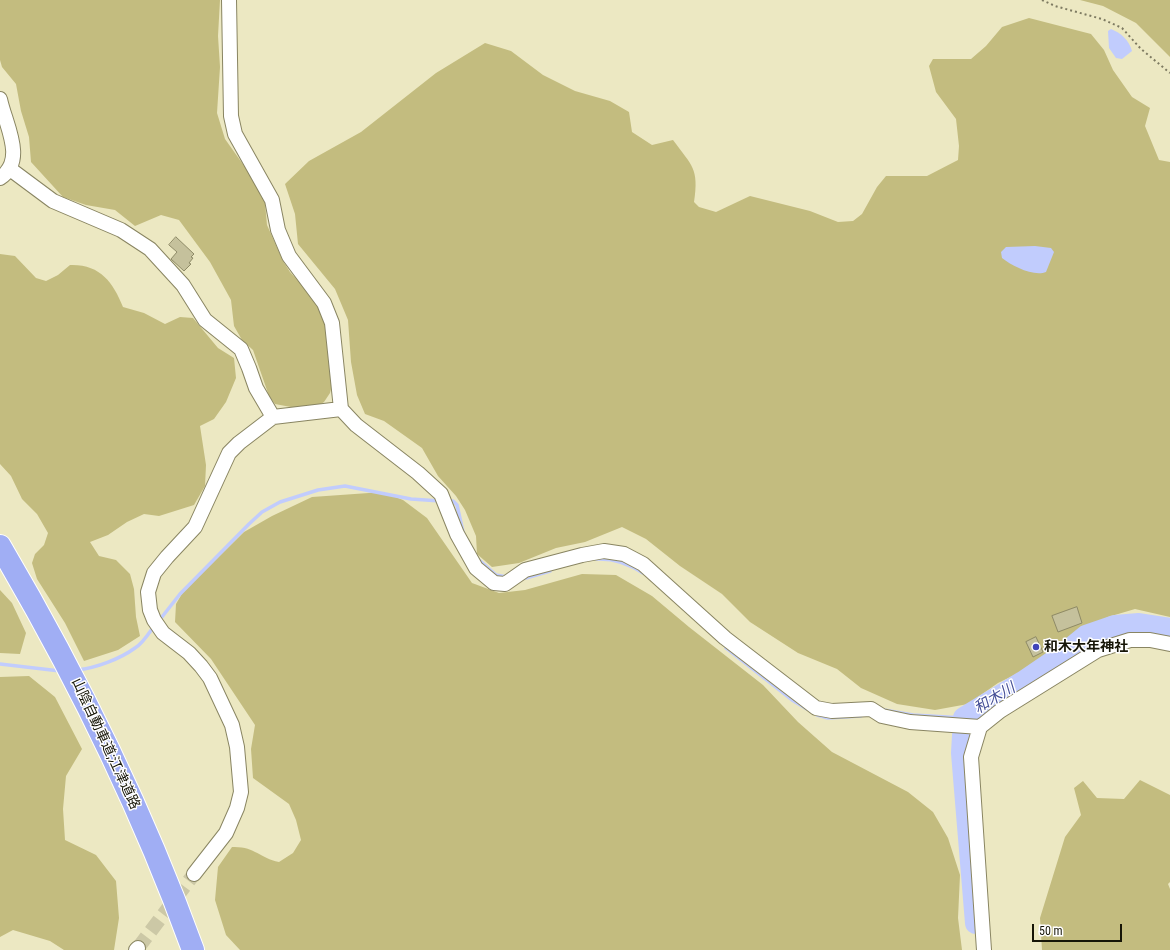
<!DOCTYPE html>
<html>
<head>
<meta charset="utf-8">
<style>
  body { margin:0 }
  #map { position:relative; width:1170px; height:950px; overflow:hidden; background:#ece8c2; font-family:"Roboto Condensed",sans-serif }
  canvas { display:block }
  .scale { position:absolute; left:1032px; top:924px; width:90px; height:18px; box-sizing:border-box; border:2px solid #161507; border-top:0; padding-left:5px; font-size:12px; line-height:14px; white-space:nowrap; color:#161507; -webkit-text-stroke:3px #fff; paint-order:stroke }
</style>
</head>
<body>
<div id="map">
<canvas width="1170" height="950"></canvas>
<div class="scale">50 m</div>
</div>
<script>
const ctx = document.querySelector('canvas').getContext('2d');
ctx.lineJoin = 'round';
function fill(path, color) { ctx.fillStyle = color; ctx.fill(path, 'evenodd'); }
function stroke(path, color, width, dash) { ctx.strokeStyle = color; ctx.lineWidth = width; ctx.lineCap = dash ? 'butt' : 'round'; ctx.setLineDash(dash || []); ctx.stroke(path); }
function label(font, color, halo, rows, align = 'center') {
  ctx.font = font + ' "Roboto Condensed","Noto Sans JP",sans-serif'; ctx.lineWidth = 3; ctx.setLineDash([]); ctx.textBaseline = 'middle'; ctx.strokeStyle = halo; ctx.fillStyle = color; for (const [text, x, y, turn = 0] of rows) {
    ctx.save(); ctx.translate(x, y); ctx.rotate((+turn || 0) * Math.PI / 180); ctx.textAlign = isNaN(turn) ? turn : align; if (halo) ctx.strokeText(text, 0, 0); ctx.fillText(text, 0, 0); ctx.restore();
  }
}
fill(new Path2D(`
  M0 0H220L218 36 220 67 217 113 225 139 257 184 265 203 267 225 283 261 290 272 313 297 325 322 334 378 330 393 324 402 318 406 296 408 275 404 269 396 253 350 242 340 234 326 231 300 210 262 179 220 161 215 135 226 115 210 86 205 63 197 31 162 29 137 21 111 16 84 2 67 0 60Z
  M1080 0H1170V57L1136 23 1103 6Z
  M1029 18 1091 34 1104 50 1113 70 1132 97 1150 108 1145 126 1159 160 1170 162V617L1135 609 1108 617 1084 629 1035 665 998 683 968 704 935 710 897 704 861 688 837 669 798 653 750 622 722 594 680 566 646 539 622 527 585 542 556 548 519 563 492 567 477 554 476 536 465 510 456 496 438 476 422 448 384 421 365 414 357 395 351 362 348 320 335 289 298 244 295 214 285 184 309 161 361 132 436 73 485 43 511 51 543 75 575 91 610 101 629 112 632 132 652 145 673 140C692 166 699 168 694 202L699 207 716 212 750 196 810 211 838 222 853 221 862 214 877 187 886 176H927L958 160 959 146 956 119 936 92 929 66 933 59H971L986 46 1002 27Z
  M0 254 15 256 36 278 46 281 58 275 70 265C100 264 113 282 123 307L144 313 165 324 180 317 193 318 218 348 234 358 236 378 226 402 214 419 200 426 206 465 205 486 194 505 159 516 144 514 127 522 108 535 90 542 99 556 116 560 130 574 134 589 136 617 140 636 118 650 84 661 65 623 37 579 32 563 35 554 44 545 48 533 37 514 22 499 11 476 0 464Z
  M383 492 403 500 427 518 472 583 499 593 525 590 582 574 616 575 652 596 689 627 763 685 798 722 832 752 908 792 933 812 948 838 960 875 958 918 962 950H240L226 935 215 900 218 867 232 847C255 846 259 858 279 862L293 853 301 840 296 820 289 804 253 778 251 749 255 725 211 659 175 622 176 604 183 592 244 532 272 516 312 497Z
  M0 590 12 603 26 633 20 654 0 653Z
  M29 676 55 697 82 749 66 776 63 809 65 840 96 855 116 881 119 918 114 950H64L50 941 13 930 0 937V677Z
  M1140 780 1170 795V882L1168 884 1170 889V950H1042L1040 918 1065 837 1081 815 1074 788 1083 781 1097 798 1124 799Z`), '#c3bc7f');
fill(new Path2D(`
  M1111 29C1121 33 1129 40 1132 51L1122 59 1116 58 1109 48 1108 31Z
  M1035 246 1051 248 1054 252 1046 272C1034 277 1012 266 1002 258L1001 252 1006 247Z`), '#c1ccfd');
stroke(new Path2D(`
  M448 501H453L457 505 463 532
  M596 559C614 558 628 563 643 573
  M479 560 496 575 507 577
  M521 578H526L550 571
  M158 622 180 594 249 524 262 512 280 502 318 490 345 486 411 499 440 501
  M726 648 792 700 807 709
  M0 664 60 671
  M77 670C96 668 120 659 135 648 143 643 149 633 154 626
  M884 710 913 715 964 718
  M817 715 828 718 861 716`), '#c1ccfd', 3.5);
stroke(new Path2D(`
  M976 923 962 753 964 718 1023 682 1064 654 1086 636 1115 626 1139 624 1170 629`), '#c1ccfd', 22);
const building = new Path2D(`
  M176 237 194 254 191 257 193 258 189 263 191 264 184 271 171 259 177 252 169 245Z
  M1077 607 1082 623 1058 632 1052 616Z
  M1036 637 1043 652 1033 657 1026 642Z`);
fill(building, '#c5c19c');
stroke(building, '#8e8a67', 1);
stroke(new Path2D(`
  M138 948 194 874`), '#ccc8a6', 14, [14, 7]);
const minor = new Path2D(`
  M229 0 231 116 235 134 272 200 278 230 289 256 324 303 332 323 341 409 356 425 418 473 441 494 457 534 476 568 494 583 505 584 525 570 582 555 604 551 624 554 643 564 725 638 816 708 832 711 871 709 882 716 910 722 980 727
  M0 99C5 124 27 160 0 178
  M10 169 53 201 121 230 150 249 183 285 205 320 241 349 249 368 256 388 273 417
  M194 874 226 833 237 808 241 792 237 747 232 725 210 678 201 666 189 653 163 633 154 620 150 610 148 592 154 573 167 557 195 527 229 453 239 443 273 417 341 409
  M136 950 138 948
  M984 950 971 757 980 727 1000 711 1098 650 1130 640H1150L1170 644`);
const motorway = new Path2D(`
  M0 546C76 675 142 809 193 950`);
stroke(minor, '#898562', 16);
stroke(motorway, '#fff', 24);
stroke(new Path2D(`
  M1042 0 1055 6 1102 19 1122 28 1141 49 1170 73`), '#7d7a61', 2, [2, 3]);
stroke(minor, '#fff', 14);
stroke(motorway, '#a0aef4', 22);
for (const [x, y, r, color] of [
  [1036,647,4,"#4044b9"]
]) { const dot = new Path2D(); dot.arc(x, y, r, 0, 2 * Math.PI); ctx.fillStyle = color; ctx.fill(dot); stroke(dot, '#fff', 1.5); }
label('bold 14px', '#161507', '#fff', [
  ["和木大年神社",1044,647]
], 'left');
label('14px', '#161507', '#fff', [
  ["山陰自動車道;江津道路",105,744,65]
]);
label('italic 15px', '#454f97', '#fff', [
  ["和木川",995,699,-31]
]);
</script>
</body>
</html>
